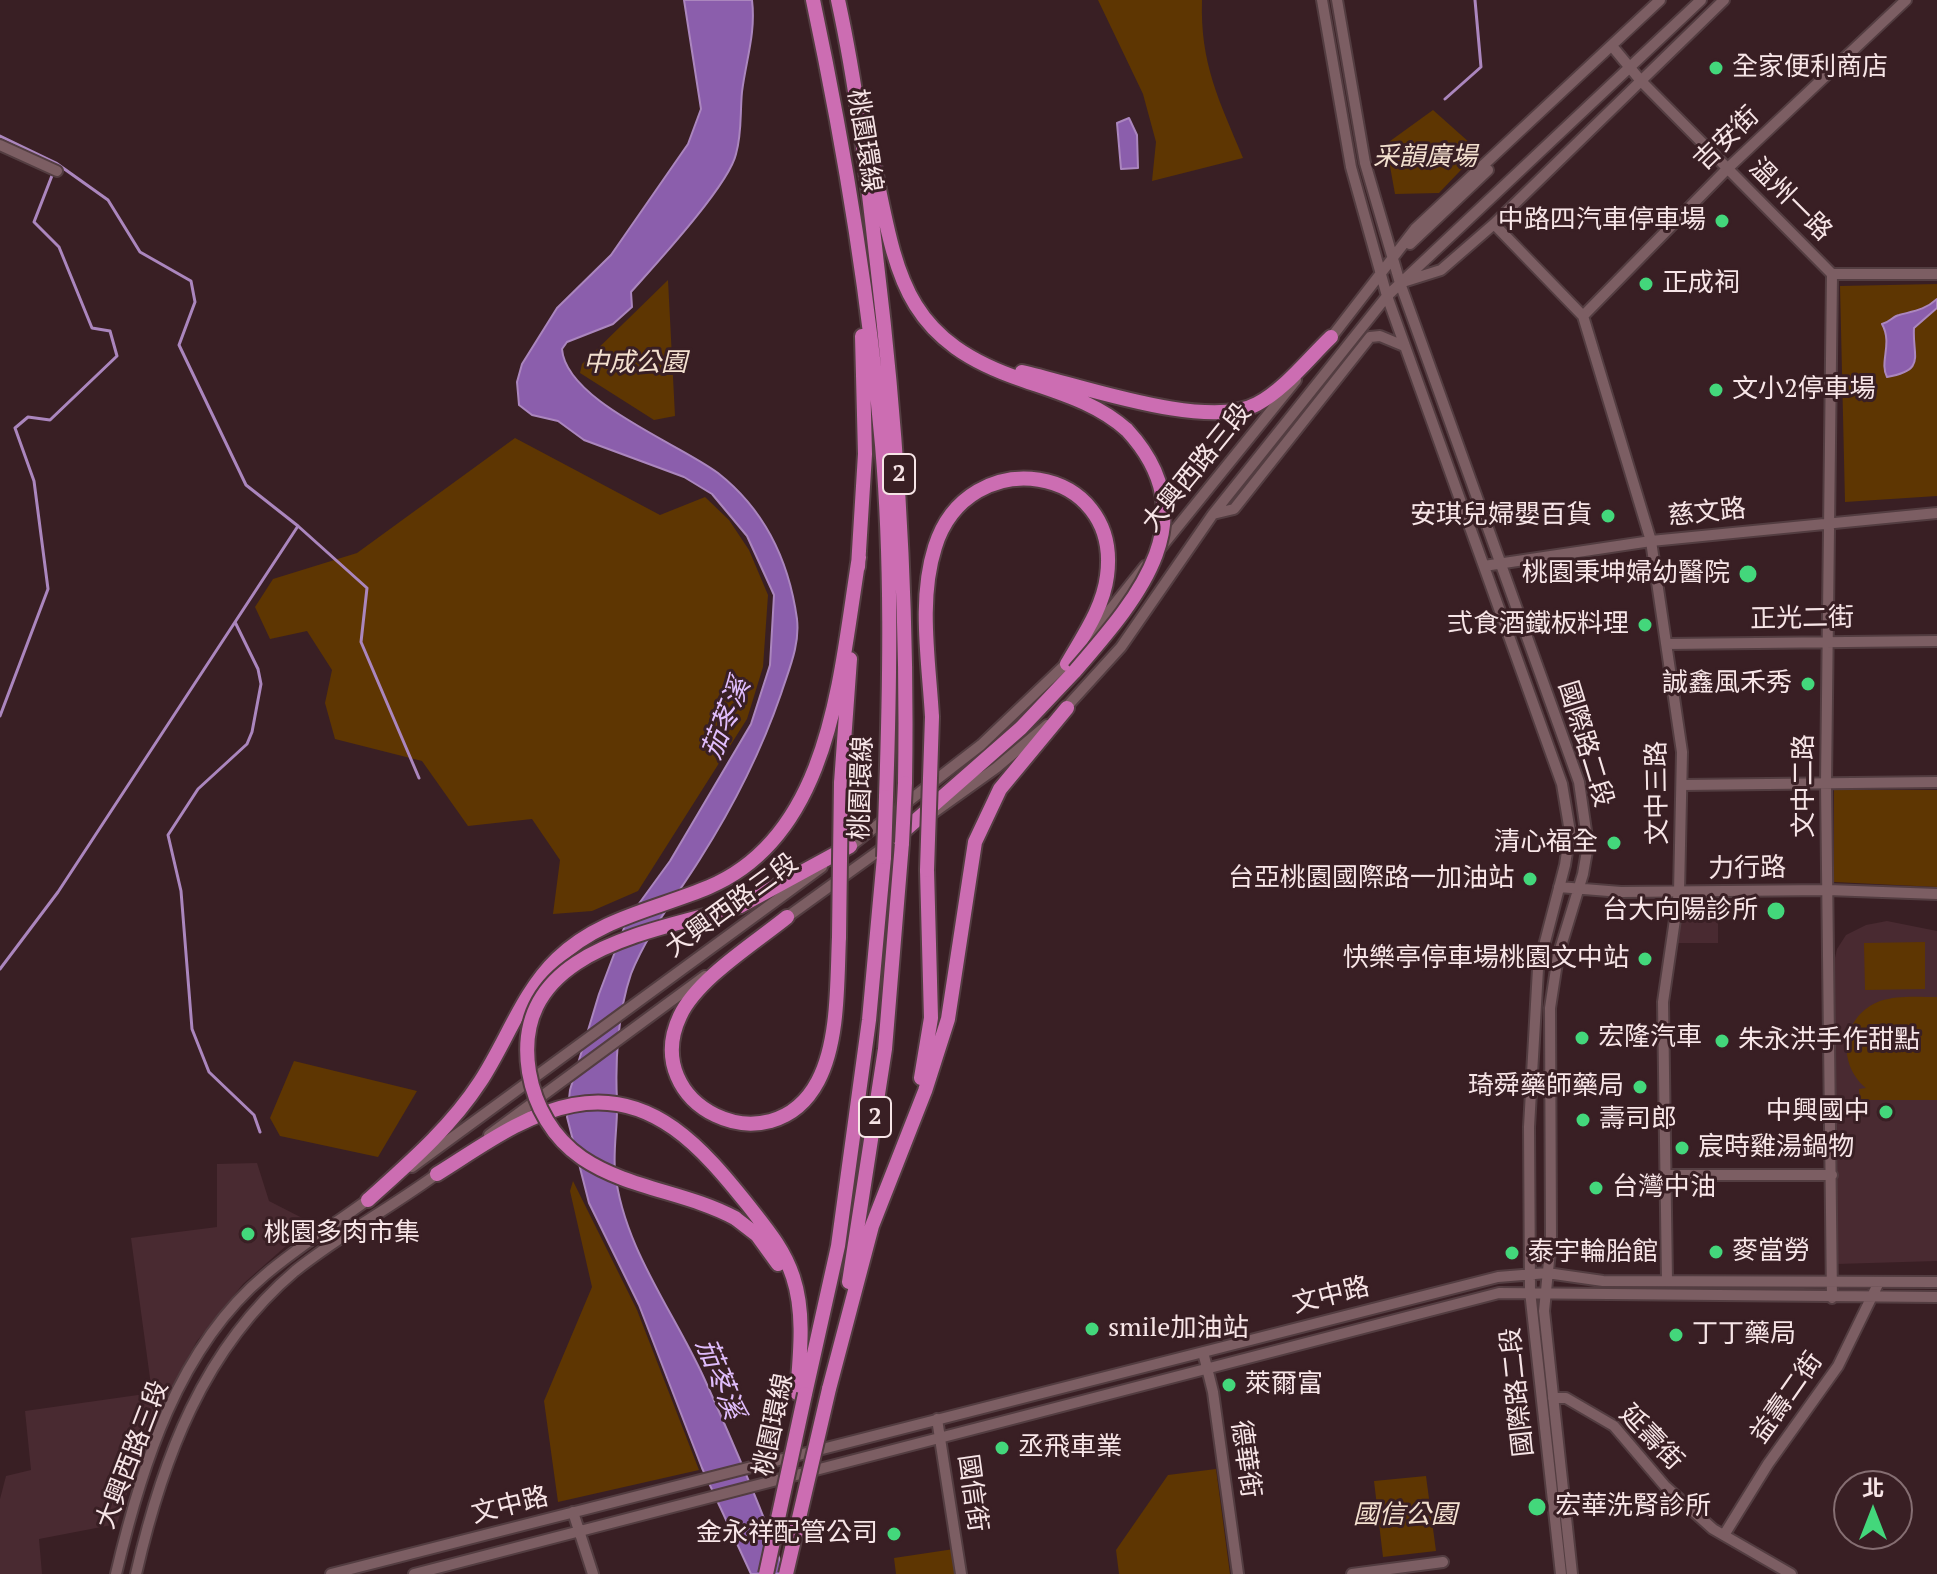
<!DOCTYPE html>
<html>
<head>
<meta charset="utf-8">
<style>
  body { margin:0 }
  #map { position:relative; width:1937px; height:1574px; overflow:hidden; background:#391f24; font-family:"PT Serif","Noto Sans TC",serif }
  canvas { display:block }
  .north { position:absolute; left:1833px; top:1470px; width:80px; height:80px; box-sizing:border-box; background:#391f24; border:2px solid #856e72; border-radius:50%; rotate:0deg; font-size:22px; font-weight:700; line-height:32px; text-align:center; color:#f7e5e7 }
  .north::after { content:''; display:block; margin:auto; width:28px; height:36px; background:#43d77b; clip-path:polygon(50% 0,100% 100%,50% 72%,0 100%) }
</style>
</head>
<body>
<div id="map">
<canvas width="1937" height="1574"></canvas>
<div class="north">北</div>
</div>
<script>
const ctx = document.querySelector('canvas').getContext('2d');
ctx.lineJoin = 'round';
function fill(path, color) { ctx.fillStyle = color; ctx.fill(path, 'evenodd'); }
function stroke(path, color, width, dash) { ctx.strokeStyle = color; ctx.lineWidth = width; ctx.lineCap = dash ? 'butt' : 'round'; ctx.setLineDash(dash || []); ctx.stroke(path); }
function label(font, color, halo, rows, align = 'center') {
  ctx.font = font + ' "PT Serif","Noto Sans TC",serif'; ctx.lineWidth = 6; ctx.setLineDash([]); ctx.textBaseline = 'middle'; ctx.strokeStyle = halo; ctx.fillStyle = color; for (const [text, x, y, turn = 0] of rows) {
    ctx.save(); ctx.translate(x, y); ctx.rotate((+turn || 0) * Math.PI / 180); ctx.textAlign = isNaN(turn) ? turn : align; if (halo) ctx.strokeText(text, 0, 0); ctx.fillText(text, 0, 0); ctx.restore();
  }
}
fill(new Path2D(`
  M1683 904H1718V943H1675Z
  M1887 921 1937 931V1261L1837 1264 1834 962 1837 949 1846 935 1866 925Z
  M257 1163 269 1201 312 1223 243 1284 197 1341 148 1430 117 1524 39 1539 42 1574H0V1499L6 1476 31 1470 25 1411 152 1393 131 1238 217 1227V1164Z`), '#492a31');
fill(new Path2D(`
  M1098 0H1202C1200 64 1219 100 1243 158L1152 181 1156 142 1143 94Z
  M1433 110 1479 151 1439 193 1395 194 1386 144Z
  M668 280 675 416 654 420 580 373 582 364Z
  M1937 284V496L1845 502 1840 286Z
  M515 438 660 515 705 497 729 520 749 550 768 595 763 667 747 719 638 891 592 911 553 914 560 860 532 819 468 826 422 761 335 739 325 703 332 670 307 631 270 639 255 607 273 579 357 553Z
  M1834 790H1937V887L1834 882Z
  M1925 942V989L1865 990 1864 943Z
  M1937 997V1100H1860L1859 1089 1866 1088C1835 1062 1843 1015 1880 1001 1898 995 1919 997 1937 997Z
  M294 1061 417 1091 378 1157 280 1136 270 1118Z
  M573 1181 637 1310 699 1470 558 1502 544 1401 592 1287 570 1191Z
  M1216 1469 1230 1574H1119L1116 1550 1168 1475Z
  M1426 1476 1436 1551 1383 1557 1374 1481Z
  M954 1549 957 1574H896L894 1558Z`), '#5e3602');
const water = new Path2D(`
  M684 0H752C756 33 746 60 742 92 740 113 742 133 736 154 729 185 656 264 631 292L632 307 613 324 567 342 562 349C566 401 680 444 718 473 765 510 789 561 797 619 800 645 789 669 781 694 761 752 733 807 700 859 677 896 647 933 631 974 618 1012 615 1061 617 1100 618 1124 613 1147 615 1171 623 1247 673 1310 704 1378 733 1442 761 1507 785 1574H751L702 1468 639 1305 589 1203 567 1117 570 1090 599 994 627 920 670 861 751 724 770 665 774 595 747 536 712 494 684 477 584 440 558 421 532 415 519 405 517 382 522 364 557 308 611 255 688 144 701 109Z
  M1129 118 1137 135 1138 168 1121 169 1117 123Z
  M1937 299V308L1914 328C1912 356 1927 370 1887 377 1879 362 1893 344 1882 324 1890 322 1893 316 1899 315 1914 311 1925 310 1937 299Z`);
fill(water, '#8b5eac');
stroke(water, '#ab86be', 2);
stroke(new Path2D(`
  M1445 99 1481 67 1475 0
  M0 136 56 163 108 200 140 252 191 281 195 302 179 345 246 485 298 526 58 892 0 969
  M298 526 367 588 361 642 419 778
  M235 622 258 669 261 684 252 732 247 744 198 789 168 835 181 891 192 1029 209 1072 254 1115 260 1132
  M0 716 48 589 34 481 15 428 28 417 50 420 117 356 110 331 92 328 59 247 34 222 53 173`), '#ab86be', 3);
const minor = new Path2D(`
  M1322 0 1351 167 1387 296 1562 784 1570 832 1565 865 1538 969 1529 1127 1530 1291 1561 1574
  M1337 0 1365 163 1400 283 1579 782 1588 845 1583 874 1558 956 1550 1008 1551 1241 1544 1311 1572 1574
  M1612 46 1641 81 1832 274H1937
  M0 145 57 171
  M1494 224 1583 316 1651 541 1682 752 1679 892 1663 1002 1667 1281
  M1410 244 1488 170
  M1406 281 1441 270 1494 224 1724 0
  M1583 316 1727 169 1906 0
  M1327 343 1415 229 1660 0
  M1213 514 1234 509 1370 337 1380 336 1404 346
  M1158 551 1296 380
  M1484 566 1651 541 1937 513
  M1090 635 1145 566
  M1667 644 1937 641
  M1062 712 1121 647 1213 514 1387 296 1701 0
  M1683 785 1937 782
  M933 813 996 768 1047 725
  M848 848 981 745 1070 660
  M1559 887 1621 892 1828 890 1937 894
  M783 920 887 845
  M489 1135 705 976
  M412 1167 822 867
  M1665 1175H1832
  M1832 1298 1826 783 1832 274
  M1203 1352 1213 1392 1238 1574
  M1553 1398H1566L1614 1426 1665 1486 1713 1529 1791 1574
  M937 1419 961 1574
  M573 1512 593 1574
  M1724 1535 1768 1464 1838 1366 1879 1282
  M116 1574C141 1467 178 1348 265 1275 299 1246 338 1222 373 1196
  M136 1574C162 1460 203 1349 295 1271 341 1234 394 1206 441 1171
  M331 1574 1498 1277 1547 1273 1603 1281 1937 1282
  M414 1574 1499 1293 1937 1297
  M1352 1574 1443 1562`);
const highway = new Path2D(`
  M813 0C844 146 869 296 882 445 892 562 890 680 886 797
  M838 0C857 87 867 175 877 264 898 437 908 608 905 783
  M874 165C897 276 903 340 1023 380 1060 393 1097 403 1127 430
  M1022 372C1080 385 1207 431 1257 404 1285 389 1308 359 1331 337
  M858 567 865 454 862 336
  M932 717C929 662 918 600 935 547 968 441 1122 464 1107 576 1103 608 1083 636 1067 664
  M841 783 850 659
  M897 837 1021 728 1075 671
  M740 906 850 846
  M787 917C755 943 697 979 680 1016 638 1105 771 1170 818 1081 839 1041 837 981 839 937
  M921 1078 931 1018 927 870
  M437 1174C479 1148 524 1114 573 1105 653 1089 704 1150 748 1205 766 1228 784 1249 793 1277 805 1313 800 1355 797 1393
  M368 1200C409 1163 450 1128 480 1082 507 1041 522 993 557 959 599 918 657 909 709 887 832 835 840 673 859 557
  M735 1218 757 1235 778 1264
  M849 1282 885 1049 902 843
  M829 1389 872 1226 925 1091 948 1019 975 842 1000 789 1067 708
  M805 1394 838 1246 869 1020 884 857`);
stroke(minor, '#533d41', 14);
stroke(highway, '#533d41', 18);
stroke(minor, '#7c5e63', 10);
stroke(highway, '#cc6db2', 14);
const highwayBridge = new Path2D(`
  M1075 671C1137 599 1209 519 1127 430
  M902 843 905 783
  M884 857 886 797
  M927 870 932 717
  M839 937 841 783
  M735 1218C687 1192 628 1189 582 1158 553 1138 535 1107 529 1072 509 948 655 932 740 906
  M766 1574 805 1394
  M786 1574 829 1389`);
stroke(highwayBridge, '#533d41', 18, []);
stroke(highwayBridge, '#cc6db2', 14);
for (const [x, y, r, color] of [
  [1716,68,8,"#43d77b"],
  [1722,221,8,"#43d77b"],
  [1646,284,8,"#43d77b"],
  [1716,390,8,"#43d77b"],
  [1608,516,8,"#43d77b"],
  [1748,574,10,"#43d77b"],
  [1645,625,8,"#43d77b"],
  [1808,684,8,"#43d77b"],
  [1614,843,8,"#43d77b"],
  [1530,879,8,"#43d77b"],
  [1776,911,10,"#43d77b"],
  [1645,959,8,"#43d77b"],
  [1582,1038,8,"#43d77b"],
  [1722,1041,8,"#43d77b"],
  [1640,1087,8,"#43d77b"],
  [1886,1112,8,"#43d77b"],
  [1583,1120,8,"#43d77b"],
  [1682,1148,8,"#43d77b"],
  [1596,1188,8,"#43d77b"],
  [248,1234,8,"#43d77b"],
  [1716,1252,8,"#43d77b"],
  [1512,1253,8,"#43d77b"],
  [1092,1329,8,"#43d77b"],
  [1676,1335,8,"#43d77b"],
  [1229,1385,8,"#43d77b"],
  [1002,1448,8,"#43d77b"],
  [1537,1507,10,"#43d77b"],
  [894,1534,8,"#43d77b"]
]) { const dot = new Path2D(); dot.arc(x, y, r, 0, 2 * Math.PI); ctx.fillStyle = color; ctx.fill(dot); stroke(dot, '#391f24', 3); }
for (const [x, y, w] of [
  [899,474,32],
  [875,1117,32]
]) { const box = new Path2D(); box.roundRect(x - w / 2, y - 20, w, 40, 6); ctx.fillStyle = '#391f24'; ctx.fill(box); stroke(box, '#f7e5e7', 2); }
label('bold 24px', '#f7e5e7', null, [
  ["2",899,474],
  ["2",875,1117]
]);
label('26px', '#f7e5e7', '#391f24', [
  ["全家便利商店",1732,68],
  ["中路四汽車停車場",1706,221,"right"],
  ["正成祠",1662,284],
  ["文小2停車場",1732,390],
  ["安琪兒婦嬰百貨",1592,516,"right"],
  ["桃園秉坤婦幼醫院",1730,574,"right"],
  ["弍食酒鐵板料理",1629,625,"right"],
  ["誠鑫風禾秀",1792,684,"right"],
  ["清心福全",1598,843,"right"],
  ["台亞桃園國際路一加油站",1514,879,"right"],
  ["台大向陽診所",1758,911,"right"],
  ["快樂亭停車場桃園文中站",1629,959,"right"],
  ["宏隆汽車",1598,1038],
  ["朱永洪手作甜點",1738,1041],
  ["琦舜藥師藥局",1624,1087,"right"],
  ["中興國中",1870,1112,"right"],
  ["壽司郎",1599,1120],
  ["宸時雞湯鍋物",1698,1148],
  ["台灣中油",1612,1188],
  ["桃園多肉市集",264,1234],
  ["麥當勞",1732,1252],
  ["泰宇輪胎館",1528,1253],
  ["smile加油站",1108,1329],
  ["丁丁藥局",1692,1335],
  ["萊爾富",1245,1385],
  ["丞飛車業",1018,1448],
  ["宏華洗腎診所",1555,1507],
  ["金永祥配管公司",878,1534,"right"]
], 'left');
label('26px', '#f7e5e7', '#391f24', [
  ["吉安街",1727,139,-44],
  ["桃園環線",864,141,81],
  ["溫州一路",1790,200,45],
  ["大興西路三段",1197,468,-51],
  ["慈文路",1707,513,-6],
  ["正光二街",1802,619,-1],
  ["國際路二段",1585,744,73],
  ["文中二路",1805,786,-90],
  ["桃園環線",862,788,-88],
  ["文中三路",1658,793,-91],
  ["力行路",1747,869,-1],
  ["大興西路三段",732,906,-36],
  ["文中路",1331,1296,-14],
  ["國際路二段",1518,1392,-96],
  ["益壽二街",1787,1398,-55],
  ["桃園環線",774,1425,-78],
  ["延壽街",1651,1438,46],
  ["大興西路三段",133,1455,-69],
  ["德華街",1245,1459,82],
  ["國信街",972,1493,82],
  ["文中路",510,1506,-14]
]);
label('italic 26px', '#f3e0cf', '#391f24', [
  ["采韻廣場",1425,158],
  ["中成公園",635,364],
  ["國信公園",1405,1516]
]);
label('italic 28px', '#e0bdfc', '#391f24', [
  ["茄苳溪",727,719,-68],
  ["茄苳溪",719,1379,68]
]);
</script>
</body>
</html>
